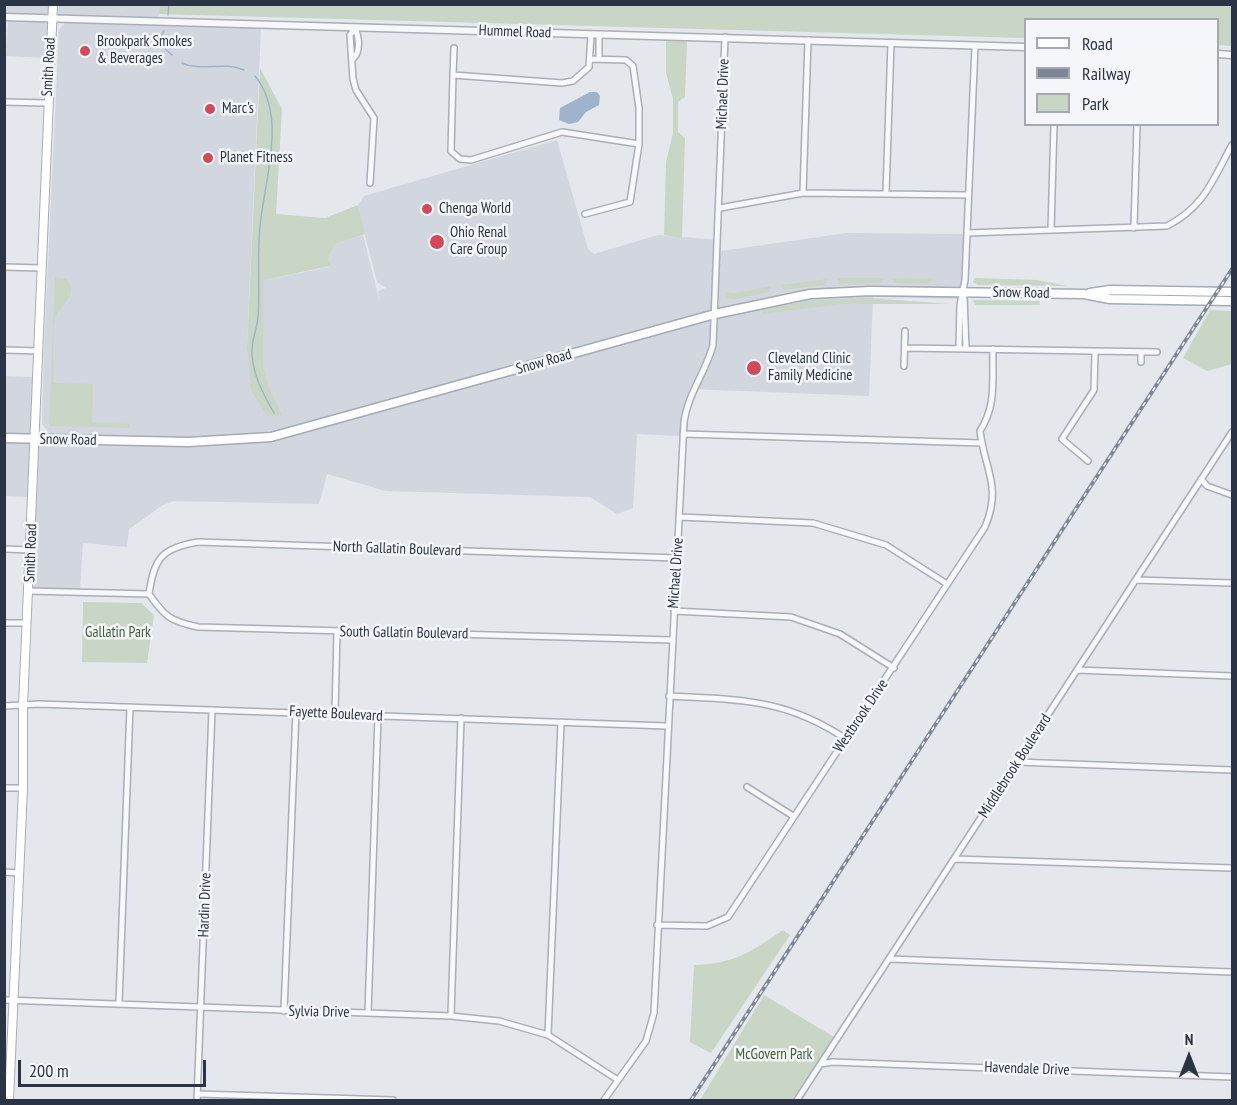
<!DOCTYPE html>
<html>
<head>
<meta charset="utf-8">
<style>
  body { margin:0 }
  #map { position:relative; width:1237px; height:1105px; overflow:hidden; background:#e4e7ec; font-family:"PT Sans Narrow",sans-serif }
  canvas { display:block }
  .frame { position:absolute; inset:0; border:6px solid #2b3445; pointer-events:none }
  .legend { position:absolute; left:1024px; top:18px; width:195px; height:108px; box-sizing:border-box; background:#f4f6f9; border:2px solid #a4a8b1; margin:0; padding:8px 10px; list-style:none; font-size:18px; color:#2b3445 }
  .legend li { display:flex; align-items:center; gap:12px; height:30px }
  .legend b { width:30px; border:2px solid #a4a8b1 }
  .north { position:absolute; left:1159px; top:1027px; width:60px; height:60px; -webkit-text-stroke:4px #f4f6f9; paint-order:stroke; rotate:0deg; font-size:16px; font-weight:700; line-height:24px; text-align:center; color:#2b3445 }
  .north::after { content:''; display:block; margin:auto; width:21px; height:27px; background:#2b3445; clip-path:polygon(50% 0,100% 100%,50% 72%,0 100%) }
  .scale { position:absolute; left:18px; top:1060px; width:188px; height:27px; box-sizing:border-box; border:3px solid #2b3445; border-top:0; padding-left:8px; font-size:18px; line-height:21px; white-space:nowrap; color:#2b3445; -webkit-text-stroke:4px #f4f6f9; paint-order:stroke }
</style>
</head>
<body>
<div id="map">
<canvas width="1237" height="1105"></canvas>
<div class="frame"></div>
<ul class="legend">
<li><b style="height:8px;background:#fff"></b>Road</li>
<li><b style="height:8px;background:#7d8696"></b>Railway</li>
<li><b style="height:16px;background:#c9d6c5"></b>Park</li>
</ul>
<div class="north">N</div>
<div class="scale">200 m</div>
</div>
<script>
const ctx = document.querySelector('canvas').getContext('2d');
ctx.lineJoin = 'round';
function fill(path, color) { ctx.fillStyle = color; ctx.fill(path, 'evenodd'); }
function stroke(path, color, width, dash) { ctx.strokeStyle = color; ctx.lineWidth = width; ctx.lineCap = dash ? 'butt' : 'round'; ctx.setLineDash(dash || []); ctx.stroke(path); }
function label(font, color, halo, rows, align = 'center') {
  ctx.font = font + ' "PT Sans Narrow",sans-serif'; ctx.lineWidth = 5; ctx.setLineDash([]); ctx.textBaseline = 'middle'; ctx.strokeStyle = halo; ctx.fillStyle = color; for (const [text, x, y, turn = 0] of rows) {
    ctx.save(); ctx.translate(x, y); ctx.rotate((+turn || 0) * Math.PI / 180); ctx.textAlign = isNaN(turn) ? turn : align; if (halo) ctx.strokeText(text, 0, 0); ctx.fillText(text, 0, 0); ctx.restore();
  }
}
fill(new Path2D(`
  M5 5H160L159 20 50 16 48 58 6 56 8 15H5Z
  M65 23 261 27 247 348 252 384 268 390 262 362 264 280 329 267 328 259 335 244 363 235 380 303 378 291 386 288 377 282 362 224 358 205 364 196 557 140 588 249 594 254 658 235 721 240V251L847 233 964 234 961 299 873 297 869 396 690 389 684 405 680 436 637 434 633 508 617 514 590 497 386 491 327 474 319 504 174 501 163 505 129 529 127 547 83 543 80 590 26 587 29 497 5 496V376L36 377 34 434H50L42 424 44 349 59 29Z`), '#d2d6de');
fill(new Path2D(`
  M160 4H1232V46L1218 45V20H1026L1025 38 159 14Z
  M666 41H687L685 97 678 102V132L685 138 682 238 664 235 666 162 673 133V99L666 73Z
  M260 68 282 109 276 214 325 218 358 205 365 234 335 244 328 259 330 266 264 280 263 366 269 388 282 415 267 416 251 390 247 348Z
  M55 277 66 279C80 295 61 304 56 316 51 331 54 366 54 383L93 384 92 422 130 424V428L49 426Z
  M837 278H885L881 283 839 284Z
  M892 278 932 279 929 284 895 283Z
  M975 278 1037 280 1067 286 978 285 973 282Z
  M828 279 826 285 783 290 780 285Z
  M771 286 770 292 736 299 725 298 726 292 736 293Z
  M869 298 952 304H841L761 314 763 309 810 301Z
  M973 300 1039 301 1040 305H975Z
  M1210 310 1232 311V364L1207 371 1183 358Z
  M83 602 141 603 154 615 147 663 82 662Z
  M783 930 790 935 711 1053 690 1042 694 965C734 964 751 952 783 930Z
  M764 995 834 1037 792 1100H700Z`), '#c9d6c5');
fill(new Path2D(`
  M590 92H597L600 96 599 105 586 112 578 122 569 124 559 120 560 108Z`), '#9fb4cc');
stroke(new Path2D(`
  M168 15 169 4
  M164 31 157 42 172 55
  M149 49 155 44
  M182 63C200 72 223 61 244 70
  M255 76C288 116 264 180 260 227 257 257 260 288 258 318 256 333 249 346 253 363 256 381 265 397 274 413`), '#9fb4cc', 1.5);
const minor = new Path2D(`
  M355 28 350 35 353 79 356 90 374 118 370 183
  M591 35 589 67 573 81 562 83 453 75 451 151 460 159 471 160 562 132 639 144
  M353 59C361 51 359 37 355 28
  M599 59V35
  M453 75 454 48
  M4 102 47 103
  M803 193 808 40
  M886 193 891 43
  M720 208 803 193 968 195
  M585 214 630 202 639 144V108L633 66 626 60 591 59
  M1134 228 1137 124
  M1051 230 1054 124
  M967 233 1167 226C1205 206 1212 181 1232 145
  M4 267 41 268
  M964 297 966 348
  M905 348 1157 352
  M959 348 960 305 965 280 975 46
  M4 350 39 351
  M1141 352V362
  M904 366 905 331
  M683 434 982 443
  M1088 461 1062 439 1094 390 1095 352
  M1201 479 1207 486 1232 495
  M680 517 813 523 886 545 947 584
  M4 549 31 550
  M1136 580 1232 583
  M29 591 149 594
  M149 594C154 559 161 548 198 542L677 558
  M149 594C165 617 170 621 198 627L672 640
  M674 611 791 617 840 634 894 668
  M4 623H27
  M1077 670 1232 676
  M669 696C739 700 785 698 846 739
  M4 706 39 704 667 726
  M335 713 337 632
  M1017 762 1232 770
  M747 787 793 816
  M4 788H23
  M955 859 1232 868
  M4 872 19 873
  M657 925 707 926 728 917 985 527C1002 486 985 471 980 431 997 404 992 380 993 349
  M890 959 1232 972
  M4 1000 451 1016 499 1021 548 1035 618 1080
  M119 1003 130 707
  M284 1011 296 711
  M368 1013 378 716
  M451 1016 461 718
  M548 1035 561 723
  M821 1064 832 1062 1232 1077
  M198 1094 393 1100
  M197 1100 212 710
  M604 1100 646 1041 654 1013 684 422C688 393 706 372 713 345L725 37
  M797 1100 1232 432`);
const tertiary = new Path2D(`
  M4 17 1026 47
  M1218 54 1232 55`);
const secondary = new Path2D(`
  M9 1100 23 788V706L53 4`);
const primary = new Path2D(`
  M1090 293 1110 290 1232 292
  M4 438 188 442 271 437 715 314 810 294 870 291 1084 294 1110 299 1232 301`);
stroke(minor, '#a9aeb7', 8);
stroke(tertiary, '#a9aeb7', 9);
stroke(secondary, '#a9aeb7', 10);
stroke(primary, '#a3abb8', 11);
stroke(minor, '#f7f8fa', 5);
stroke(tertiary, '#f7f8fa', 6);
stroke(secondary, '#fff', 8);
stroke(primary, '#fff', 8);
const rail = new Path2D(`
  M691 1100 1232 269`);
stroke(rail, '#7d8696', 4);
stroke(rail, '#f4f6f9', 1.5, [4.5]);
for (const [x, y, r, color] of [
  [85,51,6,"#d1495b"],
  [210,109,6,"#d1495b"],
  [208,158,6,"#d1495b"],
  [427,209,6,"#d1495b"],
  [437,242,8,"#d1495b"],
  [754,368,8,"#d1495b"]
]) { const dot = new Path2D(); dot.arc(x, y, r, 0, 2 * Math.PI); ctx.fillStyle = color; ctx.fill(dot); stroke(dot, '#f4f6f9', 2); }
label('15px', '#2b3445', '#f4f6f9', [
  ["Hummel Road",515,32,2],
  ["Smith Road",49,67,-87],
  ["Michael Drive",723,94,-88],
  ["Snow Road",1021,293,1],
  ["Snow Road",544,362,-16],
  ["Snow Road",68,440,1],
  ["North Gallatin Boulevard",397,549,2],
  ["Smith Road",31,553,-88],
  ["Michael Drive",676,573,-86],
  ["South Gallatin Boulevard",404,633,1],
  ["Fayette Boulevard",336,714,3],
  ["Westbrook Drive",861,716,-56],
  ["Middlebrook Boulevard",1015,766,-57],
  ["Hardin Drive",205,905,-88],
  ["Sylvia Drive",319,1012,1],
  ["Havendale Drive",1027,1069,2]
]);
label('15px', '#2b3445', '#f4f6f9', [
  ["Brookpark Smokes",97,42],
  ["& Beverages",97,59],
  ["Marc's",222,109],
  ["Planet Fitness",220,158],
  ["Chenga World",439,209],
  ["Ohio Renal",450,233],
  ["Care Group",450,250],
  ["Cleveland Clinic",768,359],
  ["Family Medicine",768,376]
], 'left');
label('15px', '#3f6138', '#f4f6f9', [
  ["Gallatin Park",118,633],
  ["McGovern Park",774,1055]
]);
</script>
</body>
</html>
